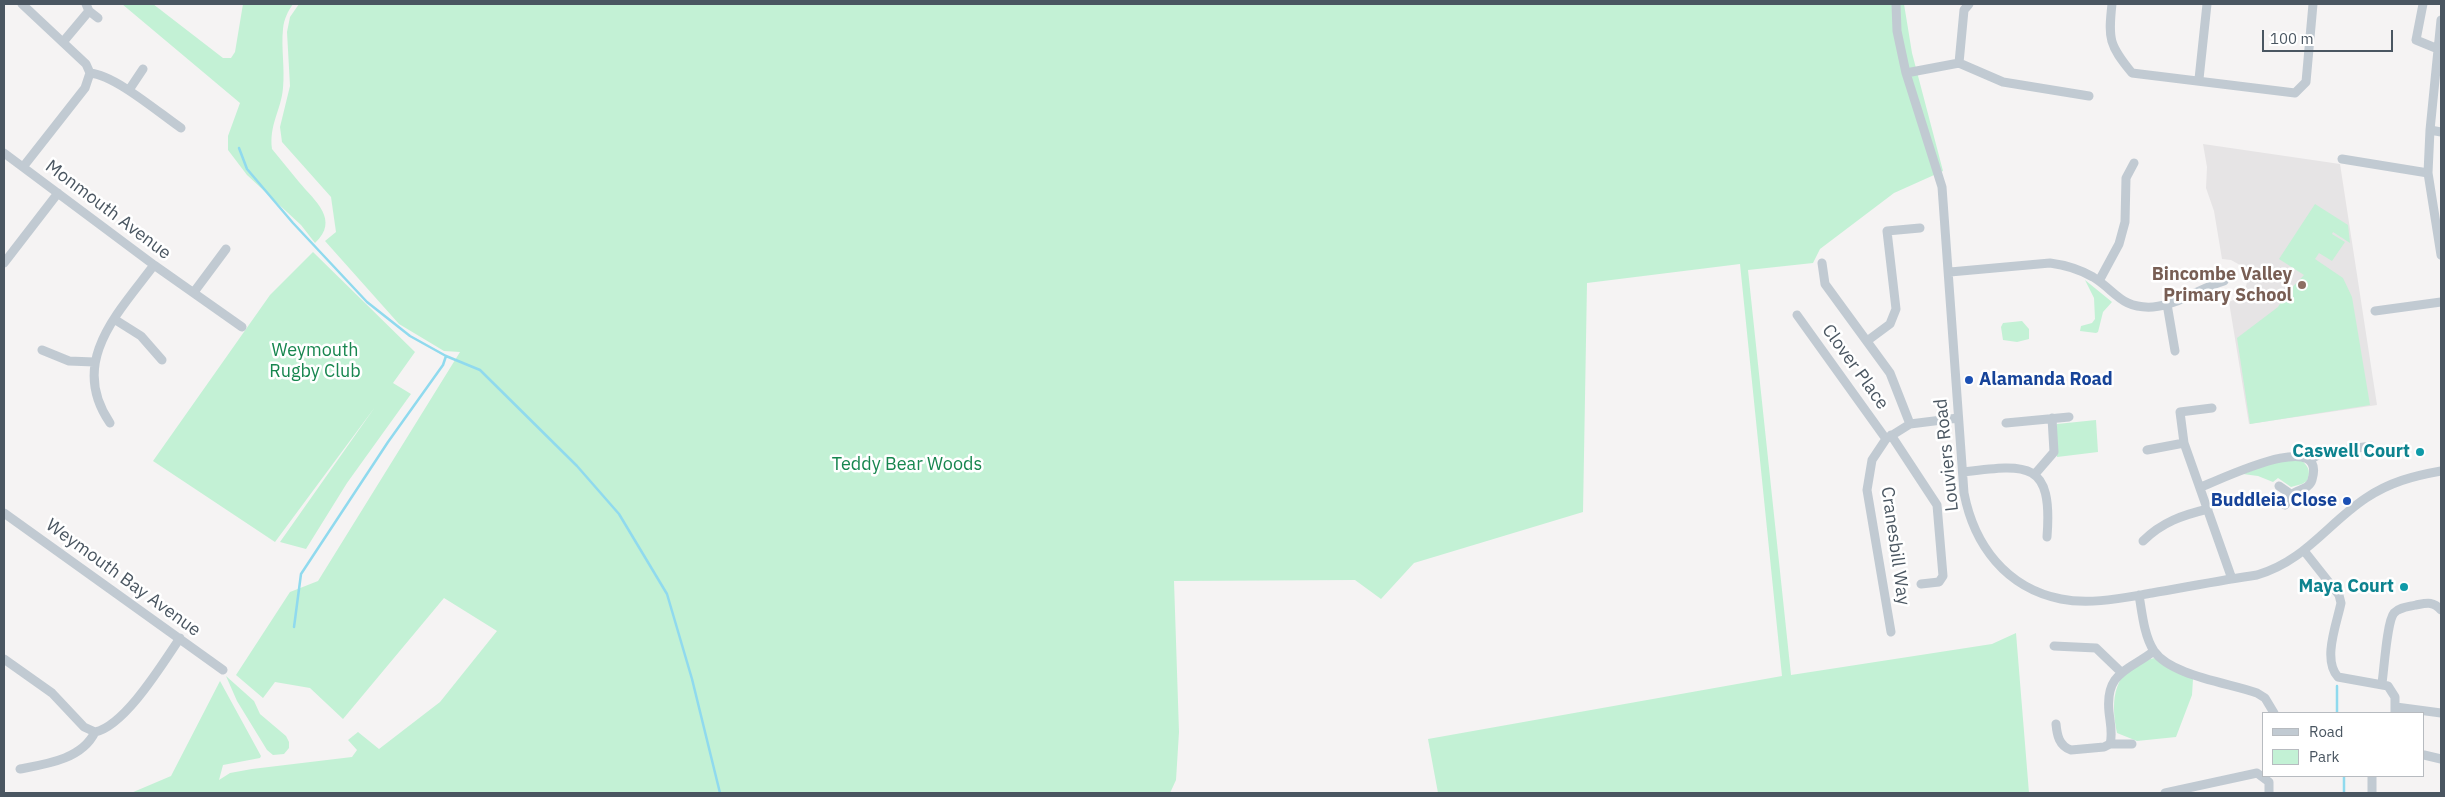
<!DOCTYPE html>
<html>
<head>
<meta charset="utf-8">
<style>
  body { margin:0 }
  #map { position:relative; width:2445px; height:797px; overflow:hidden; background:#f5f3f3; font-family:"IBM Plex Sans",sans-serif }
  canvas { display:block }
  .frame { position:absolute; inset:0; border:5px solid #4a5661; pointer-events:none }
  .legend { position:absolute; left:2262px; top:712px; width:162px; height:65px; box-sizing:border-box; background:#fff; border:1px solid #b7bbc0; margin:0; padding:6px 9px; list-style:none; font-size:15px; color:#4a5661 }
  .legend li { display:flex; align-items:center; gap:10px; height:25px }
  .legend b { width:25px; border:1px solid #b7bbc0 }
  .scale { position:absolute; left:2262px; top:30px; width:131px; height:22px; box-sizing:border-box; border:2px solid #4a5661; border-top:0; padding-left:6px; font-size:15px; line-height:18px; white-space:nowrap; color:#4a5661; -webkit-text-stroke:4px #fff; paint-order:stroke }
</style>
</head>
<body>
<div id="map">
<canvas width="2445" height="797"></canvas>
<div class="frame"></div>
<ul class="legend">
<li><b style="height:6px;background:#c1cad2"></b>Road</li>
<li><b style="height:14px;background:#c3f1d5"></b>Park</li>
</ul>
<div class="scale">100 m</div>
</div>
<script>
const ctx = document.querySelector('canvas').getContext('2d');
ctx.lineJoin = 'round';
function fill(path, color) { ctx.fillStyle = color; ctx.fill(path, 'evenodd'); }
function stroke(path, color, width, dash) { ctx.strokeStyle = color; ctx.lineWidth = width; ctx.lineCap = dash ? 'butt' : 'round'; ctx.setLineDash(dash || []); ctx.stroke(path); }
function label(font, color, halo, rows, align = 'center') {
  ctx.font = font + ' "IBM Plex Sans",sans-serif'; ctx.lineWidth = 5; ctx.setLineDash([]); ctx.textBaseline = 'middle'; ctx.strokeStyle = halo; ctx.fillStyle = color; for (const [text, x, y, turn = 0] of rows) {
    ctx.save(); ctx.translate(x, y); ctx.rotate((+turn || 0) * Math.PI / 180); ctx.textAlign = isNaN(turn) ? turn : align; if (halo) ctx.strokeText(text, 0, 0); ctx.fillText(text, 0, 0); ctx.restore();
  }
}
fill(new Path2D(`
  M2203 144 2340 164 2377 405 2249 424 2229 302 2240 297 2245 291 2247 282 2240 265 2231 260 2222 259 2214 211 2206 188 2207 167Z`), '#e6e4e5');
fill(new Path2D(`
  M122 4H153L223 58H231L235 52 243 4H293C288 11 284 19 283 29 281 48 285 68 283 88 281 111 269 124 272 149 281 160 290 171 299 182 315 201 340 220 315 243L301 225 247 175 228 150V136L240 103Z
  M299 4H1904L1912 53 1943 171 1894 193 1820 249 1813 263 1748 270 1791 675 1992 644 2016 633 2029 793H1438L1428 739 1782 676 1740 264 1587 283 1583 512 1414 563 1381 599 1355 580 1174 581 1179 732 1176 780 1170 793H131L171 776 220 681 261 756 260 758 223 765 219 780 230 773 252 769 352 757 357 750 348 740 358 732 379 749 440 702 497 631 444 598 343 719 310 688 275 682 263 698 236 675 290 592 318 581 460 352 444 351 399 324 325 241 336 232 331 197 282 142 280 127 290 86 287 32 290 17Z
  M2315 204 2348 225 2350 243 2333 232 2332 234 2345 242 2332 261 2319 253 2315 259 2343 278 2352 297 2370 405 2250 424 2237 338 2278 307 2285 295 2304 275 2279 259Z
  M313 252 415 352 393 383 411 394 347 483 306 549 280 542 375 407 275 542 153 461 270 295Z
  M2085 280 2112 302 2103 312 2098 332 2096 333 2080 331 2081 326 2092 323 2095 319 2094 298Z
  M2022 321 2029 329V339L2017 342 2003 340 2001 327 2003 323Z
  M2096 420 2098 452 2057 457V424Z
  M2299 458C2307 465 2312 470 2307 481L2302 484 2291 487 2278 478 2273 482 2258 476 2243 474 2270 464Z
  M2154 658 2193 679 2192 695 2176 737 2137 741 2117 733C2110 699 2113 667 2154 658Z
  M226 676 254 701 260 714 286 736 289 742V748L284 754 273 755 267 750 237 701Z`), '#c3f1d5');
stroke(new Path2D(`
  M239 148 247 169 293 223 367 302 410 336 446 356 480 370 577 466 619 514 667 594 692 679 720 793
  M2350 591 2352 582
  M294 627 301 574 388 442 443 365 446 356
  M2337 686V713
  M2344 776V793`), '#90daee', 2.5);
stroke(new Path2D(`
  M22 4 86 64 90 73 85 88 23 167
  M1896 4 1897 31 1906 73 1942 187 1964 493C1974 545 2006 588 2061 599 2090 605 2122 598 2152 593 2187 587 2222 580 2257 575 2305 561 2327 524 2366 498 2390 482 2413 476 2441 471
  M2112 4C2108 39 2109 45 2132 73L2295 93 2306 82 2313 4
  M2423 4 2416 40 2438 49
  M89 11 98 18
  M63 42 89 11 86 4
  M1959 63 1964 10 1969 4
  M90 73C115 75 159 113 181 128
  M1906 73 1959 63 2003 82 2089 96
  M2199 79 2207 4
  M129 90 143 69
  M2430 130 2441 20
  M2441 132 2430 130 2428 173 2441 255
  M4 153 154 265 242 327
  M2342 159 2428 173
  M4 263 58 193
  M1822 263 1825 284 1890 373 1910 424
  M1950 272 2050 263C2066 265 2079 269 2093 277 2116 291 2121 309 2153 307 2178 305 2200 288 2224 281
  M2099 281 2119 244 2125 222 2126 178 2134 163
  M194 292 226 249
  M2167 304 2175 351
  M2375 311 2441 302
  M1797 315 1886 439
  M114 319 141 336 162 360
  M1867 341 1890 324 1896 309 1887 231 1920 228
  M42 350 69 361 94 362
  M2212 408 2180 412 2184 443 2232 579
  M110 423C68 362 118 313 154 265
  M2006 423 2069 417
  M1891 435 1937 505 1943 576 1939 582 1921 584
  M2147 450 2184 443
  M2309 460 2322 453 2371 446
  M1963 472C2027 464 2053 460 2047 537
  M2035 474 2054 452 2052 418
  M2279 486 2292 495
  M2201 487C2218 481 2328 426 2312 480 2309 490 2297 489 2291 495 2289 498 2287 502 2285 505
  M4 513 223 670
  M2143 541C2162 522 2183 515 2208 509
  M2305 552 2339 595 2341 603C2337 623 2322 660 2338 677L2388 686 2395 697V713
  M2139 595C2142 612 2144 636 2154 651 2171 676 2230 683 2257 693L2265 698 2274 713
  M1891 632 1867 490 1872 460 1886 439 1910 424 1958 418
  M2054 646 2096 648 2121 672
  M4 659 52 693 84 727 95 732
  M2382 683C2384 670 2387 621 2394 613 2400 607 2408 607 2416 605 2427 603 2433 601 2441 610
  M2396 707 2441 713
  M2056 724C2057 735 2059 746 2071 750L2104 747 2110 744H2132
  M95 732C125 726 163 663 180 638
  M2110 744C2113 734 2110 722 2109 712 2105 672 2128 671 2154 651
  M2424 755 2441 759
  M20 769C47 764 82 759 95 732
  M2372 776V793
  M2165 793 2257 773 2269 782V793`), '#c1cad2', 9);
for (const [x, y, r, color] of [
  [2302,285,5,"#8d6e63"],
  [1969,380,5,"#1a4fb4"],
  [2420,452,5,"#0f9aa8"],
  [2347,501,5,"#1a4fb4"],
  [2404,587,5,"#0f9aa8"]
]) { const dot = new Path2D(); dot.arc(x, y, r, 0, 2 * Math.PI); ctx.fillStyle = color; ctx.fill(dot); stroke(dot, '#fff', 2); }
label('18px', '#4a5661', '#fff', [
  ["Monmouth Avenue",108,210,37],
  ["Clover Place",1855,367,54],
  ["Louviers Road",1947,455,-96],
  ["Cranesbill Way",1895,546,82],
  ["Weymouth Bay Avenue",123,578,36]
]);
label('bold 18px', '#785e54', '#fff', [
  ["Bincombe Valley",2292,275],
  ["Primary School",2292,296]
], 'right');
label('18px', '#17864f', '#fff', [
  ["Weymouth",315,351],
  ["Rugby Club",315,372],
  ["Teddy Bear Woods",907,465]
]);
label('bold 18px', '#164399', '#fff', [
  ["Alamanda Road",1979,380],
  ["Buddleia Close",2337,501,"right"]
], 'left');
label('bold 18px', '#0d838f', '#fff', [
  ["Caswell Court",2410,452],
  ["Maya Court",2394,587]
], 'right');
</script>
</body>
</html>
